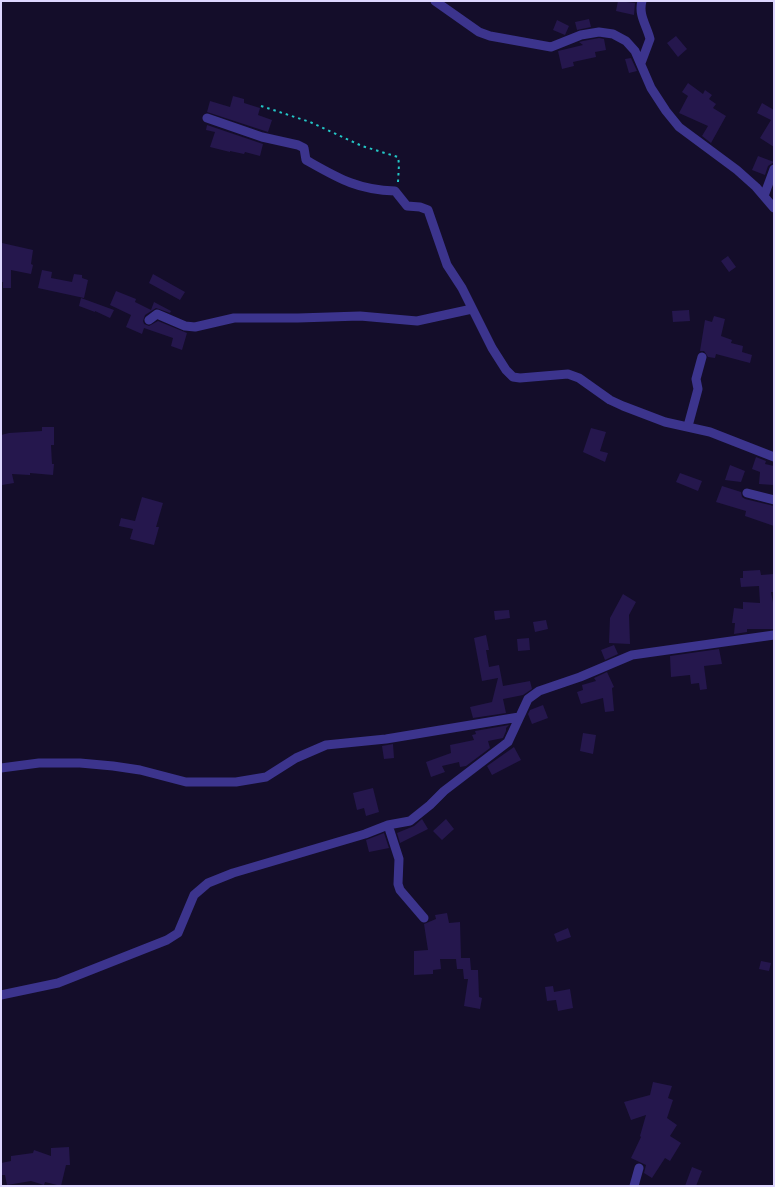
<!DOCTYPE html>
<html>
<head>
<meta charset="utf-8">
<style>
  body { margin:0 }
  #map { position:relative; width:775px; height:1187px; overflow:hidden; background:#140d2a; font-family:"Varela Round",sans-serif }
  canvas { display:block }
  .frame { position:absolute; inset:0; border:2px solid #ddd6ff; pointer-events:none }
</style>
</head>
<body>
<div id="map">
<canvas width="775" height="1187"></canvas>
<div class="frame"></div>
</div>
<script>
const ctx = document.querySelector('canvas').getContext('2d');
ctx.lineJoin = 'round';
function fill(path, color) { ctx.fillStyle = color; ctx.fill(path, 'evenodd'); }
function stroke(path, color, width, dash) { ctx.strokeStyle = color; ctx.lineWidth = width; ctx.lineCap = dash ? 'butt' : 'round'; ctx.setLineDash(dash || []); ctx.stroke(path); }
fill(new Path2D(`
  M618 1 635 3 634 15 616 11Z
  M589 19 591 27 577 30 575 22Z
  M557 20 569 26 565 35 553 30Z
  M676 36 687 49 678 57 667 43Z
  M599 38 604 39 606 50 595 52 596 57 573 62 574 66 562 69 558 51 583 45 579 42 583 41Z
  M631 58 637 71 629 73 625 59Z
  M688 83 703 94 705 90 712 95 709 99 716 104 713 108 726 116 711 143 702 136 708 126 679 113 688 96 682 92Z
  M233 96 244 99V103L260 108 258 115 272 120 268 132 207 112 210 101 230 107Z
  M762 103 774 110V147L760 138 771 120 757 113Z
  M207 125 263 144 260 156 245 152 244 154 230 151V152L210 147 215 132 206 130Z
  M758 156 774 162 768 166 765 175 752 170Z
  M2 243 33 250 31 264 33 265 31 274 11 270V288H3V282H1Z
  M728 256 736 267 729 272 721 261Z
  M42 270 52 272 51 278 72 282 74 274 82 275V278L88 280 84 298 38 288Z
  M153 274 185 292 180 300 149 283Z
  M116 291 136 299 135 302 151 310 154 302 171 311 170 313 156 308 145 315 143 321 144 324 149 326 158 321 187 333 182 350 171 346 173 338 144 328 142 334 126 327 131 315 110 305Z
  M81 298 114 310 110 318 95 311V312L79 306Z
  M689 310 690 321 673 322 672 311Z
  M714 316 725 319 721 336 732 340 731 343 743 346 742 352 752 355 750 363 716 354 715 358 708 357 704 351H700L705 320 712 322Z
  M42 427H54V445H51L52 464H54L53 475 30 473V475L12 474 14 483 2 485 1 435 9 433 42 431Z
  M591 428 606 432 600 451 608 453 605 462 583 452Z
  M756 457 766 461 765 464 774 466V485L759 484 760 472 752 469Z
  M730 465 745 471 741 482 725 480Z
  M680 473 702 481 698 491 676 482Z
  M722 486 741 492 742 497 745 499 774 506V526L745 516 746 511 716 502Z
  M142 497 163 503 156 527H159L154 545 130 539 133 529 119 526 121 518 135 521Z
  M760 570 761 575 774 574V592H771L774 608V629H747V632L734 634 735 623H732L734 608 743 609V602L760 603 759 586 741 587 740 578H743V571Z
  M623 594 636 602 629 615 630 644 609 643 610 618Z
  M509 610 510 618 495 620 494 611Z
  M546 620 548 629 535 632 533 622Z
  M486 635 489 650H486L489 667 499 665 503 686 530 681 532 689 523 695 503 699 506 713 473 718 470 707 492 702 498 678 482 681 474 638Z
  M529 638 530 650 518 651 517 639Z
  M614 645 618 654 605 660 601 650Z
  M719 649 722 664 704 666 707 689 700 690 699 683 691 684 690 675 671 677 670 656Z
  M607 672 614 687 612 688 614 711 605 712 603 698 581 704 577 692 583 690 582 685 596 681 594 678Z
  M543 705 548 718 532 724 528 714 530 710Z
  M509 725 506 728V731L503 738 488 741 490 748 466 766 460 767 459 762 442 766 445 772 431 777 426 762 451 753 450 745 474 740 472 735 476 734 475 731Z
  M583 733 596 735 593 754 580 751Z
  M393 744 394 758 384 759 382 746Z
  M514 747 521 760 492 775 487 766Z
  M373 788 379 812 366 816 364 808 357 810 353 793Z
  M422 819 428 829 400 843 397 833 414 826Z
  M446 819 454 829 442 840 433 831Z
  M384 833 389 848 369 852 366 840Z
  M447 913 449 923 460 922 461 958H470L471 970H478L479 997 482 998 480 1009 464 1006 468 979H464L463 969H457L456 959H440L441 969 433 970V974L414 975V951L428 950 424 924 436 919 435 915Z
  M568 928 571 937 557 942 554 934Z
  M761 961 771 963 769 971 759 969Z
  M553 986 554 992 570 989 573 1008 558 1011 556 1000 547 1001 545 987Z
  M653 1082 672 1086 668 1098 673 1100 667 1118 677 1125 670 1136 681 1143 670 1161 665 1158 652 1178 644 1173 646 1165 631 1158 641 1137 640 1136 646 1115 631 1120 624 1102 650 1095Z
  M69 1147 70 1165H66L61 1186 45 1182 44 1185 31 1181 7 1185 5 1175H1V1163L11 1161V1156L33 1153 34 1150 51 1156V1148Z
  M692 1167 702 1171 696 1186H685Z`), '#25174d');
stroke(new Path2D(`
  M261 106 310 122 362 146 398 157 399 164 398 182`), '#23c6c6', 2, [2.5, 4]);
stroke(new Path2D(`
  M435 1 479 32 490 36 551 47 581 35 599 32 613 34 626 41 635 51 651 88 666 111 679 127 737 170 756 187 774 208
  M641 63 650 39C647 26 638 15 642 1
  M207 118 262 137 298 145 304 148 306 160C338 178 357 190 395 191L407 206 420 207 428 210 447 265 462 288 492 348 506 370 513 377 520 378 568 374 579 378 610 400 623 406 665 422 710 432 774 457
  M764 196 774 169
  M149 320 157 314 185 326 195 327 234 318H298L360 316 417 321 472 309
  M688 426 698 389 696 379 702 357
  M747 493 774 500
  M1 768 39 763H80L113 766 140 770 186 782H236L266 777 296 758 326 745 386 739 519 717
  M388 825 399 859 398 884 400 890 424 918
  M1 995 58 983 167 940 178 933 194 895 208 883 233 873 365 834 388 825 410 821 430 805 444 791 508 742 528 699 539 691 580 677 632 655 774 635
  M634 1186 639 1168`), '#3c348d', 9);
</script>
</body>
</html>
